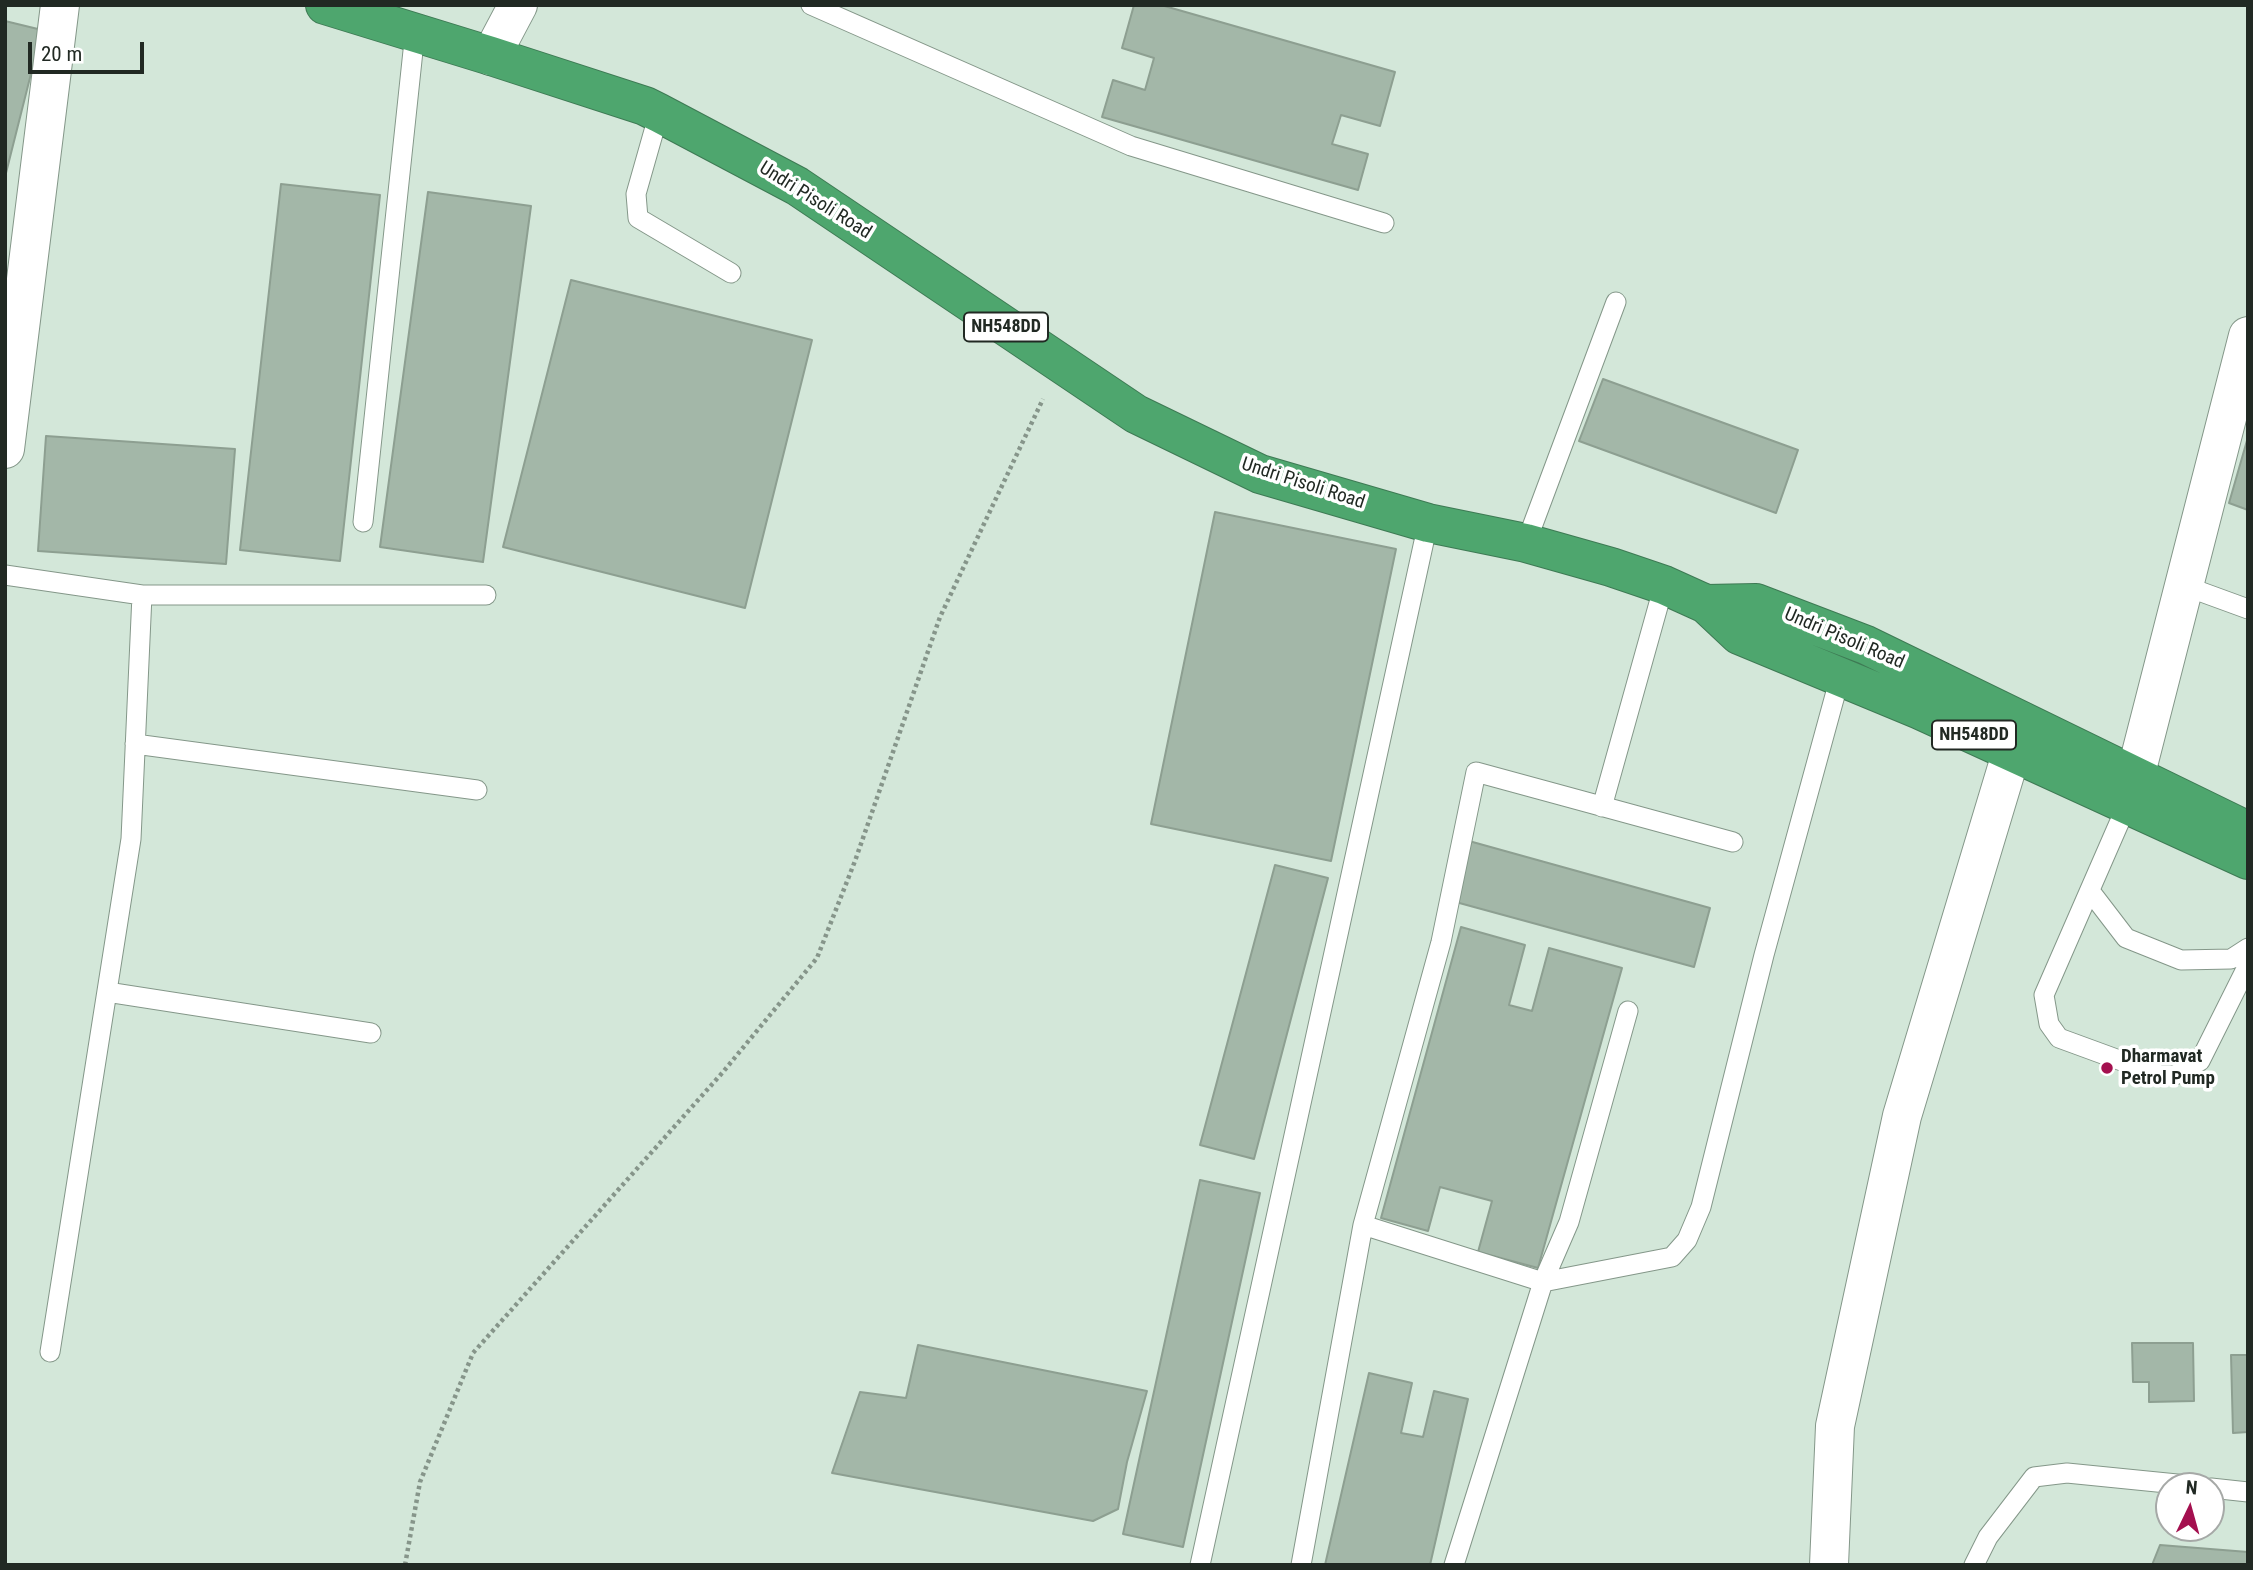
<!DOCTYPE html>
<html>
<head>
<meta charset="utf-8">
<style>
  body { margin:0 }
  #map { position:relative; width:2253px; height:1570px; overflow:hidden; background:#d3e7d9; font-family:"Roboto Condensed",sans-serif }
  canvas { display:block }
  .frame { position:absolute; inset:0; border:7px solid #212923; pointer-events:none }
  .north { position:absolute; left:2155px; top:1472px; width:70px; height:70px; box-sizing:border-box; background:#fff; border:2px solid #a6a9a7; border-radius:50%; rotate:5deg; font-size:19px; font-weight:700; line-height:28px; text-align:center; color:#212923 }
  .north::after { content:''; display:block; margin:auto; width:24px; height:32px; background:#a4104f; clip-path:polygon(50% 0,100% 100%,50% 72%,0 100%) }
  .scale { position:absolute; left:28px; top:42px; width:116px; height:32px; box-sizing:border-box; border:4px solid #212923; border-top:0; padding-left:9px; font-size:21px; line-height:24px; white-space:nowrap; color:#212923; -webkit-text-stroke:5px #fff; paint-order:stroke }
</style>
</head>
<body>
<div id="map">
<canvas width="2253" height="1570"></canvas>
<div class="frame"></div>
<div class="north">N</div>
<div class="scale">20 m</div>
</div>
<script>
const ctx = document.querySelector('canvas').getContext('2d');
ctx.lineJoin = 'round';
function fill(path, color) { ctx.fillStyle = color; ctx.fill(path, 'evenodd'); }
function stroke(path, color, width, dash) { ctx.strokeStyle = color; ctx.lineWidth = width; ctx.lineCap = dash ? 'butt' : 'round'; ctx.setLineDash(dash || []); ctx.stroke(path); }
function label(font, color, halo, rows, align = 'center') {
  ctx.font = font + ' "Roboto Condensed",sans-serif'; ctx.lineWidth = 7; ctx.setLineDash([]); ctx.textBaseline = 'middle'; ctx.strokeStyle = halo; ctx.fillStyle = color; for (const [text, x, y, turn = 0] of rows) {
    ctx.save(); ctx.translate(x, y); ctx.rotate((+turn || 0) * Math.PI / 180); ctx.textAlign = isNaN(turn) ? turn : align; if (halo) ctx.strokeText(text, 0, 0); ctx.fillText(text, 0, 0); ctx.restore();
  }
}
const building = new Path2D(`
  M1134 5H1161L1395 72 1380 126 1341 115 1332 144 1368 154 1358 190 1102 117 1113 80 1145 90 1154 58 1122 48Z
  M5 21 42 30 5 177Z
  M281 184 380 195 340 561 240 550Z
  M428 192 531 206 483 562 380 547Z
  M571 280 812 340 745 608 503 547Z
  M1603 379 1798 450 1776 513 1579 441Z
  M46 436 235 449 226 564 38 551Z
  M2248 437V510L2229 503Z
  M1215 512 1396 549 1331 861 1151 824Z
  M1469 841 1710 908 1694 967 1452 901Z
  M1275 865 1328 878 1254 1159 1200 1145Z
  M1461 927 1525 945 1509 1005 1532 1011 1549 948 1622 968 1538 1268 1478 1252 1492 1201 1440 1187 1428 1231 1381 1218Z
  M1200 1180 1260 1193 1183 1547 1123 1534Z
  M2132 1343H2193L2194 1401 2149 1402V1382H2133Z
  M918 1345 1147 1391 1127 1462 1118 1509 1093 1521 832 1473 860 1392 906 1398Z
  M2231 1355H2248V1432L2233 1433Z
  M1369 1373 1412 1383 1401 1433 1423 1437 1434 1391 1468 1399 1430 1565H1325Z
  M2160 1545 2248 1552V1565H2152Z`);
fill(building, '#a3b7a8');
stroke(building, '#8d9f91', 2);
const lane = new Path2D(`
  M811 5 1131 146 1384 223
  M659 113 636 194 638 218 731 273
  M363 522 415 32
  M1526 543 1616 302
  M5 575 142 595H486
  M2185 586 2248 609
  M135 744 477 790
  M2130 798 2044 995 2049 1024 2059 1038 2160 1075H2175L2200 1061 2248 965
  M1602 807 1664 585
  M2090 891 2126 938 2181 960 2231 959 2248 948
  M107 992 371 1033
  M1363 1225 1441 942 1476 772 1733 842
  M50 1352 131 839 142 595
  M2211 1488 2248 1492
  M1200 1565 1428 523
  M1301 1565 1363 1225 1543 1282 1672 1257 1687 1240 1701 1207 1764 955 1840 677
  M1454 1565 1543 1282 1569 1222 1628 1011
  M1974 1565 1988 1537 2034 1477 2067 1473 2197 1486`);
const street = new Path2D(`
  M491 56 518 5
  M5 449 60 5
  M2135 777 2248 336
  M1829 1565 1835 1426 1902 1116 2021 721`);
const highway = new Path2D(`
  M325 5 491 56 645 106 659 113 797 186 1136 414 1260 474 1428 523 1526 543 1611 567 1664 585 1706 604 1756 603 1866 645 2248 831
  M1706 604 1739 635 1920 710 2248 860`);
stroke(lane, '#849789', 21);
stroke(street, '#849789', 40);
stroke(highway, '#3e7a54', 40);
stroke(new Path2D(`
  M405 1565 420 1482 473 1353 723 1072 817 958 855 861 940 617 1043 399`), '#86958a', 4.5, [3.5, 3.5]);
stroke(lane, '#fff', 19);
stroke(street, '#fff', 38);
stroke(highway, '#4ea66e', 38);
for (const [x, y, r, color] of [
  [2107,1068,7,"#a4104f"]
]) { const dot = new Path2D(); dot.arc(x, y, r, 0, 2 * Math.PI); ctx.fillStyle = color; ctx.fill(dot); stroke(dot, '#fff', 2.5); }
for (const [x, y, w] of [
  [1006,327,84],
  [1974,735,84]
]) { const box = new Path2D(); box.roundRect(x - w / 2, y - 14.5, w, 29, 5); ctx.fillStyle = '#fff'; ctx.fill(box); stroke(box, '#212923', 2); }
label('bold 18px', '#212923', null, [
  ["NH548DD",1006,327],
  ["NH548DD",1974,735]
]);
label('19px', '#212923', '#fff', [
  ["Undri Pisoli Road",815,201,32],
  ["Undri Pisoli Road",1303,484,18],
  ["Undri Pisoli Road",1844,639,23]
]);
label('bold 19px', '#212923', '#fff', [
  ["Dharmavat",2121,1057],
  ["Petrol Pump",2121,1079]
], 'left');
</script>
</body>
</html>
